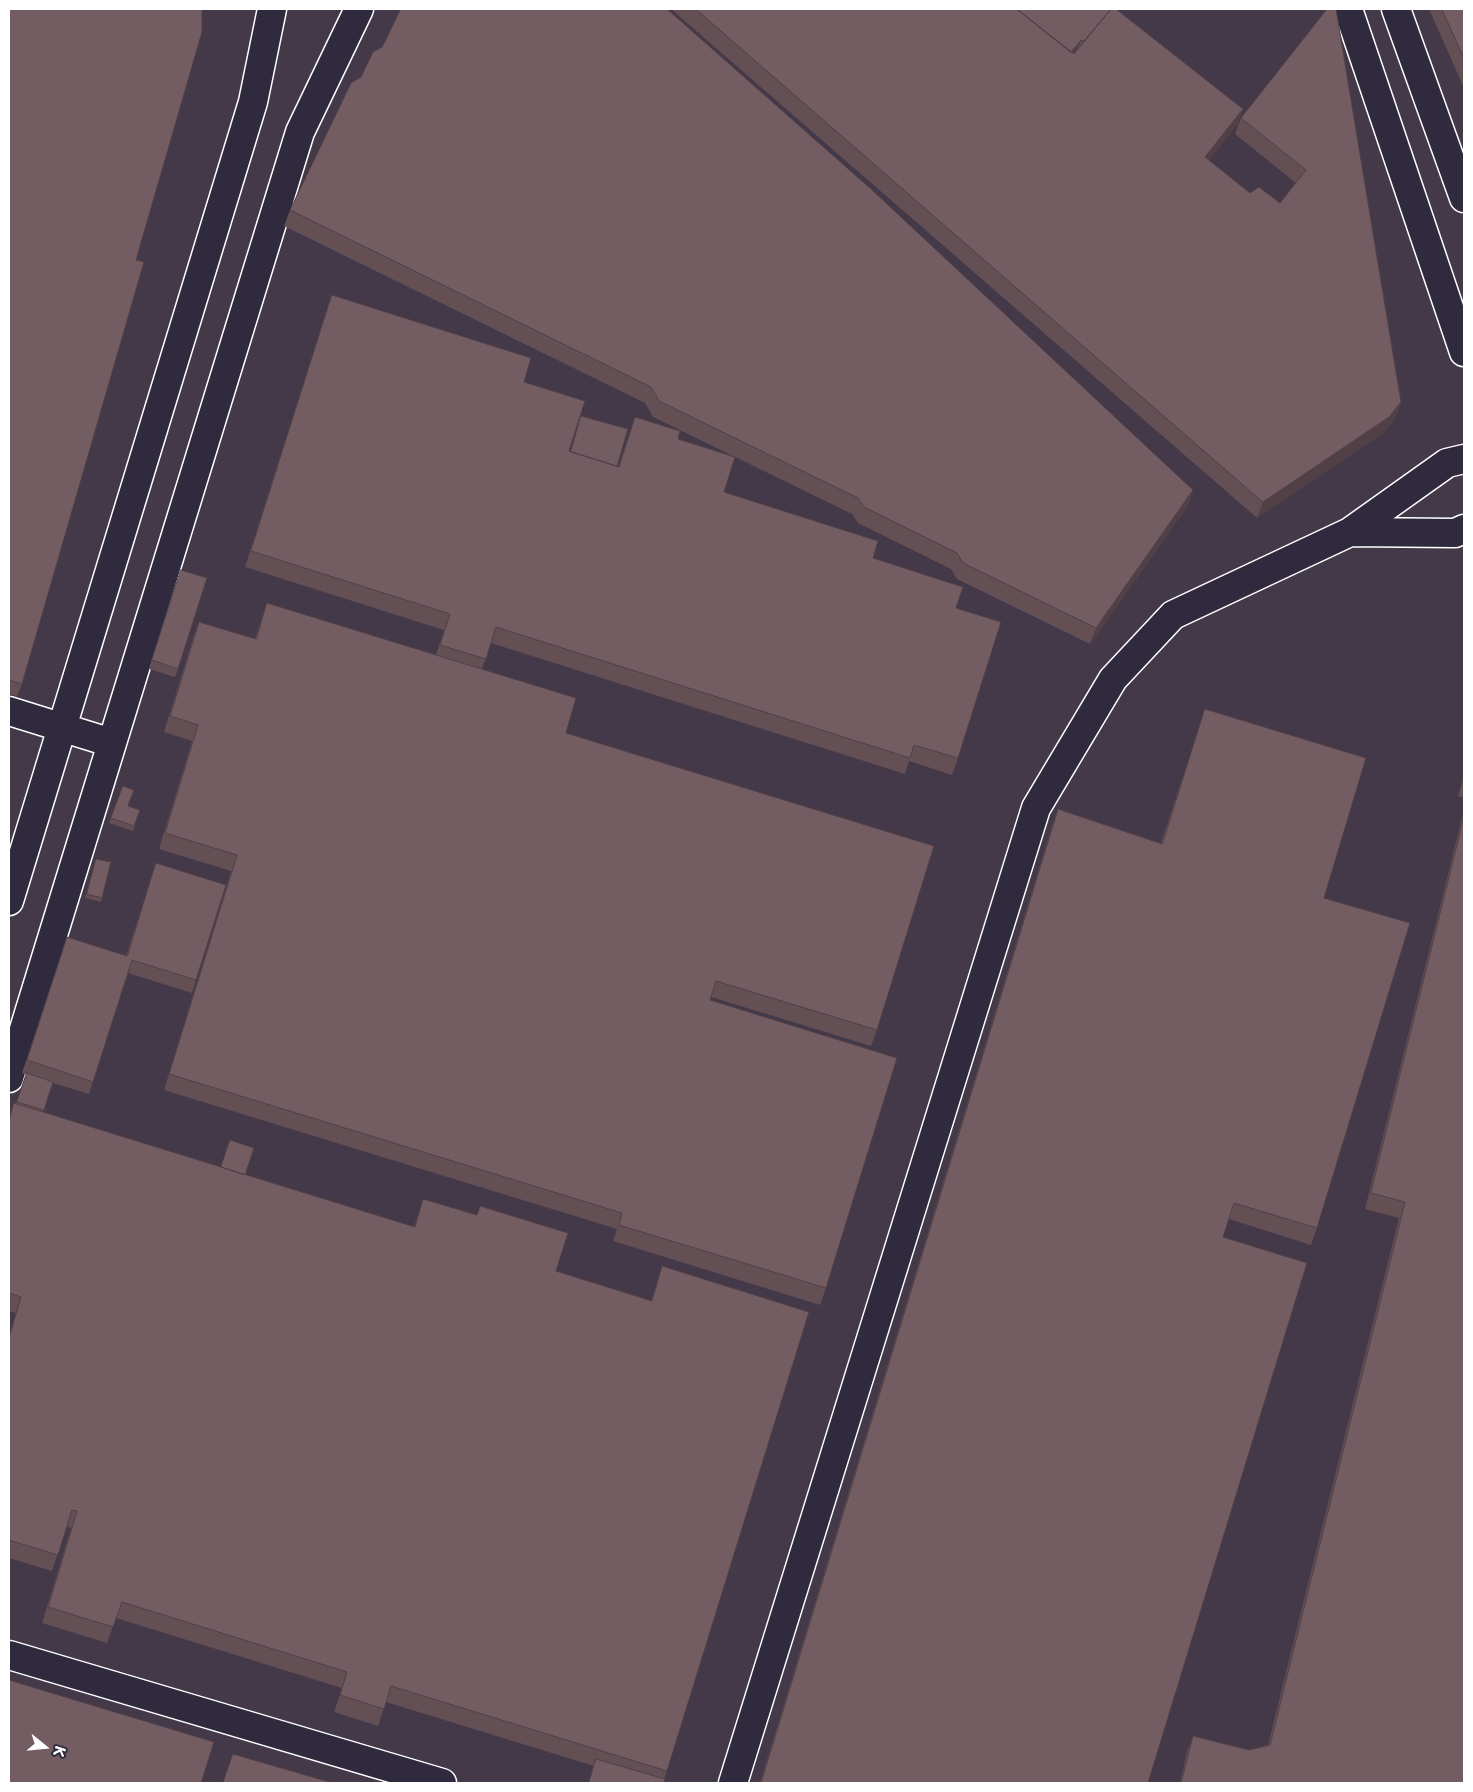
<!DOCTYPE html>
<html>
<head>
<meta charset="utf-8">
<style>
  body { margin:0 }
  #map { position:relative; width:1473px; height:1792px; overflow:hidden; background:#2f2a3d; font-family:"Playpen Sans",sans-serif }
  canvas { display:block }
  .frame { position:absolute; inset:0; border:10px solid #fff; pointer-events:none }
  .north { position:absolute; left:20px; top:1722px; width:50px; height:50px; -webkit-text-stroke:4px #2f2a3d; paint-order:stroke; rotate:107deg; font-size:14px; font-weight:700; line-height:20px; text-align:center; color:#fff }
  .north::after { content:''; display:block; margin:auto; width:18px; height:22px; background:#fff; clip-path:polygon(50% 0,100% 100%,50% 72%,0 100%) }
</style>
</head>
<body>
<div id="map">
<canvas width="1473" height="1792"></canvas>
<div class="frame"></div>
<div class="north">K</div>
</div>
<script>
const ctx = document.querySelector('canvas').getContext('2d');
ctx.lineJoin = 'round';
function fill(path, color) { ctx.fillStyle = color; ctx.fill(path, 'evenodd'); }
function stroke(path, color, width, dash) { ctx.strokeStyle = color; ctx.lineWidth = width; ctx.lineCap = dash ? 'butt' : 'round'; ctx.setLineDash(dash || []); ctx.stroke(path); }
fill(new Path2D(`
  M9 9H1464V1783H9Z`), '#443948');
const minor = new Path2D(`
  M1348 9 1464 352
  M1396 9 1464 198
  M1350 532 1455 533 1464 529
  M9 711 112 743
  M9 901 253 102 272 9
  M9 1078 300 132 359 9
  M9 1655 442 1783
  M733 1783 1036 808 1113 679 1173 615 1350 532 1447 463 1464 459`);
stroke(minor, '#fff', 31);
stroke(minor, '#2f2a3d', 28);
fill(new Path2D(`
  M9 9 136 260 22 684 17 696 9 694Z
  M671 9H1116L1243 109 1237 125 1209 160 1250 193 1280 203 1296 183 1235 134 1241 118 1327 9 1401 402 1395 418 1383 433 1257 518Z
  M1429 9H1464V88Z
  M290 210 1193 490 1187 507 1090 644 957 579 951 569 858 523 852 514 653 417 645 403 284 226Z
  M332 295 524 382 569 451H570L581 416 617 466 618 467 635 417 678 439 724 492 873 558 956 608 958 758 952 775 909 761 905 774 491 643 482 669 566 733 877 1030 871 1046 711 997 710 1000 826 1288 820 1305 613 1241 617 1229 164 1090 231 871 159 849 192 741 164 732 193 638 199 622 255 639 267 603 436 655 444 630 245 567 326 312Z
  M178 578V669L175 677 149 669Z
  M1205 709 1324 898 1317 1228 1311 1245 1229 1219 1223 1237 1148 1783H760L1052 826 1058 809 1161 843Z
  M1464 776V798L1458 796Z
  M123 786 128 806 140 810 133 831 109 823Z
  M1464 810V1783H1180L1187 1752 1193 1736 1249 1750 1268 1745 1399 1218 1365 1209Z
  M96 859 102 898 101 902 85 898Z
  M156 863 196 980 192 993 128 973 89 1094 53 1083 43 1112 414 1227 423 1199 477 1215 480 1206 556 1271 651 1301 662 1266 667 1771 664 1779V1783H589L594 1766 386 1702 378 1726 334 1712 342 1688 116 1618 107 1643 42 1623 71 1528 67 1526 52 1571 9 1558V1335L16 1313 9 1311V1118L14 1103 16 1104 26 1074 22 1073 67 937 126 956Z`), '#644f55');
fill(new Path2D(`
  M1081 40 1076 52 1065 66 1070 53Z
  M1243 109 1237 125 1199 173 1205 157Z
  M1401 402 1395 418 1383 433 1257 518 1263 502Z
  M1193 490 1187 507 1090 644 1096 628Z`), '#514045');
const building = new Path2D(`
  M9 9H202V32L136 260 144 262 22 684 9 680Z
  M401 9H667L871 189 1193 490 1096 628 963 563 957 553 864 507 858 498 659 401 651 387 290 210 351 83 361 77 373 52 382 47Z
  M696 9H1017L1074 54 1111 9H1116L1243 109 1205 157 1250 193 1259 187 1280 203 1306 170 1241 118 1327 9H1336L1401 402 1389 417 1263 502Z
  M1017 9H1111L1084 41 1081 40 1071 52Z
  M1442 9H1464V58Z
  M332 295 531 358 524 382 585 401 569 451 619 467 635 417 680 431 678 439 735 457 724 492 878 541 873 558 963 587 956 608 1001 622 958 758 914 745 910 758 496 627 486 659 440 645 450 614 251 551Z
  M581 416 628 429 617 466 571 452Z
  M181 570 207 578 178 669 152 660Z
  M267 603 576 698 566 733 934 846 877 1030 716 981 710 1000 897 1058 826 1288 619 1225 622 1213 169 1074 237 855 165 833 198 725 170 716 199 622 256 639Z
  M1205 709 1366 758 1324 898 1410 923 1317 1228 1234 1203 1223 1237 1307 1263 1148 1783H761L1058 809 1162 844Z
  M123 786 134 790 128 806 140 810 134 826 111 818Z
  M1464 817V1783H1181L1193 1736 1249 1750 1270 1745 1405 1202 1371 1193Z
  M96 859 111 862 102 898 87 894Z
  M156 863 226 885 196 980 132 960 93 1082 27 1060 67 937 127 956Z
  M27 1073 53 1082 44 1110 17 1102Z
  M14 1103 415 1227 423 1199 477 1215 480 1206 568 1233 556 1271 652 1301 662 1266 809 1312 667 1771 391 1686 384 1709 340 1695 347 1672 122 1602 113 1627 48 1607 77 1511 72 1510 58 1555 9 1540V1338L21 1297 9 1293V1121Z
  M230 1140 254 1148 245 1175 221 1167Z
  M9 1680 214 1742 201 1783H9Z
  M233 1754 333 1783H223Z
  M596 1759 665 1779 664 1783H589Z`);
fill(building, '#745c63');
stroke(building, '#514045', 1);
</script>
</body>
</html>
